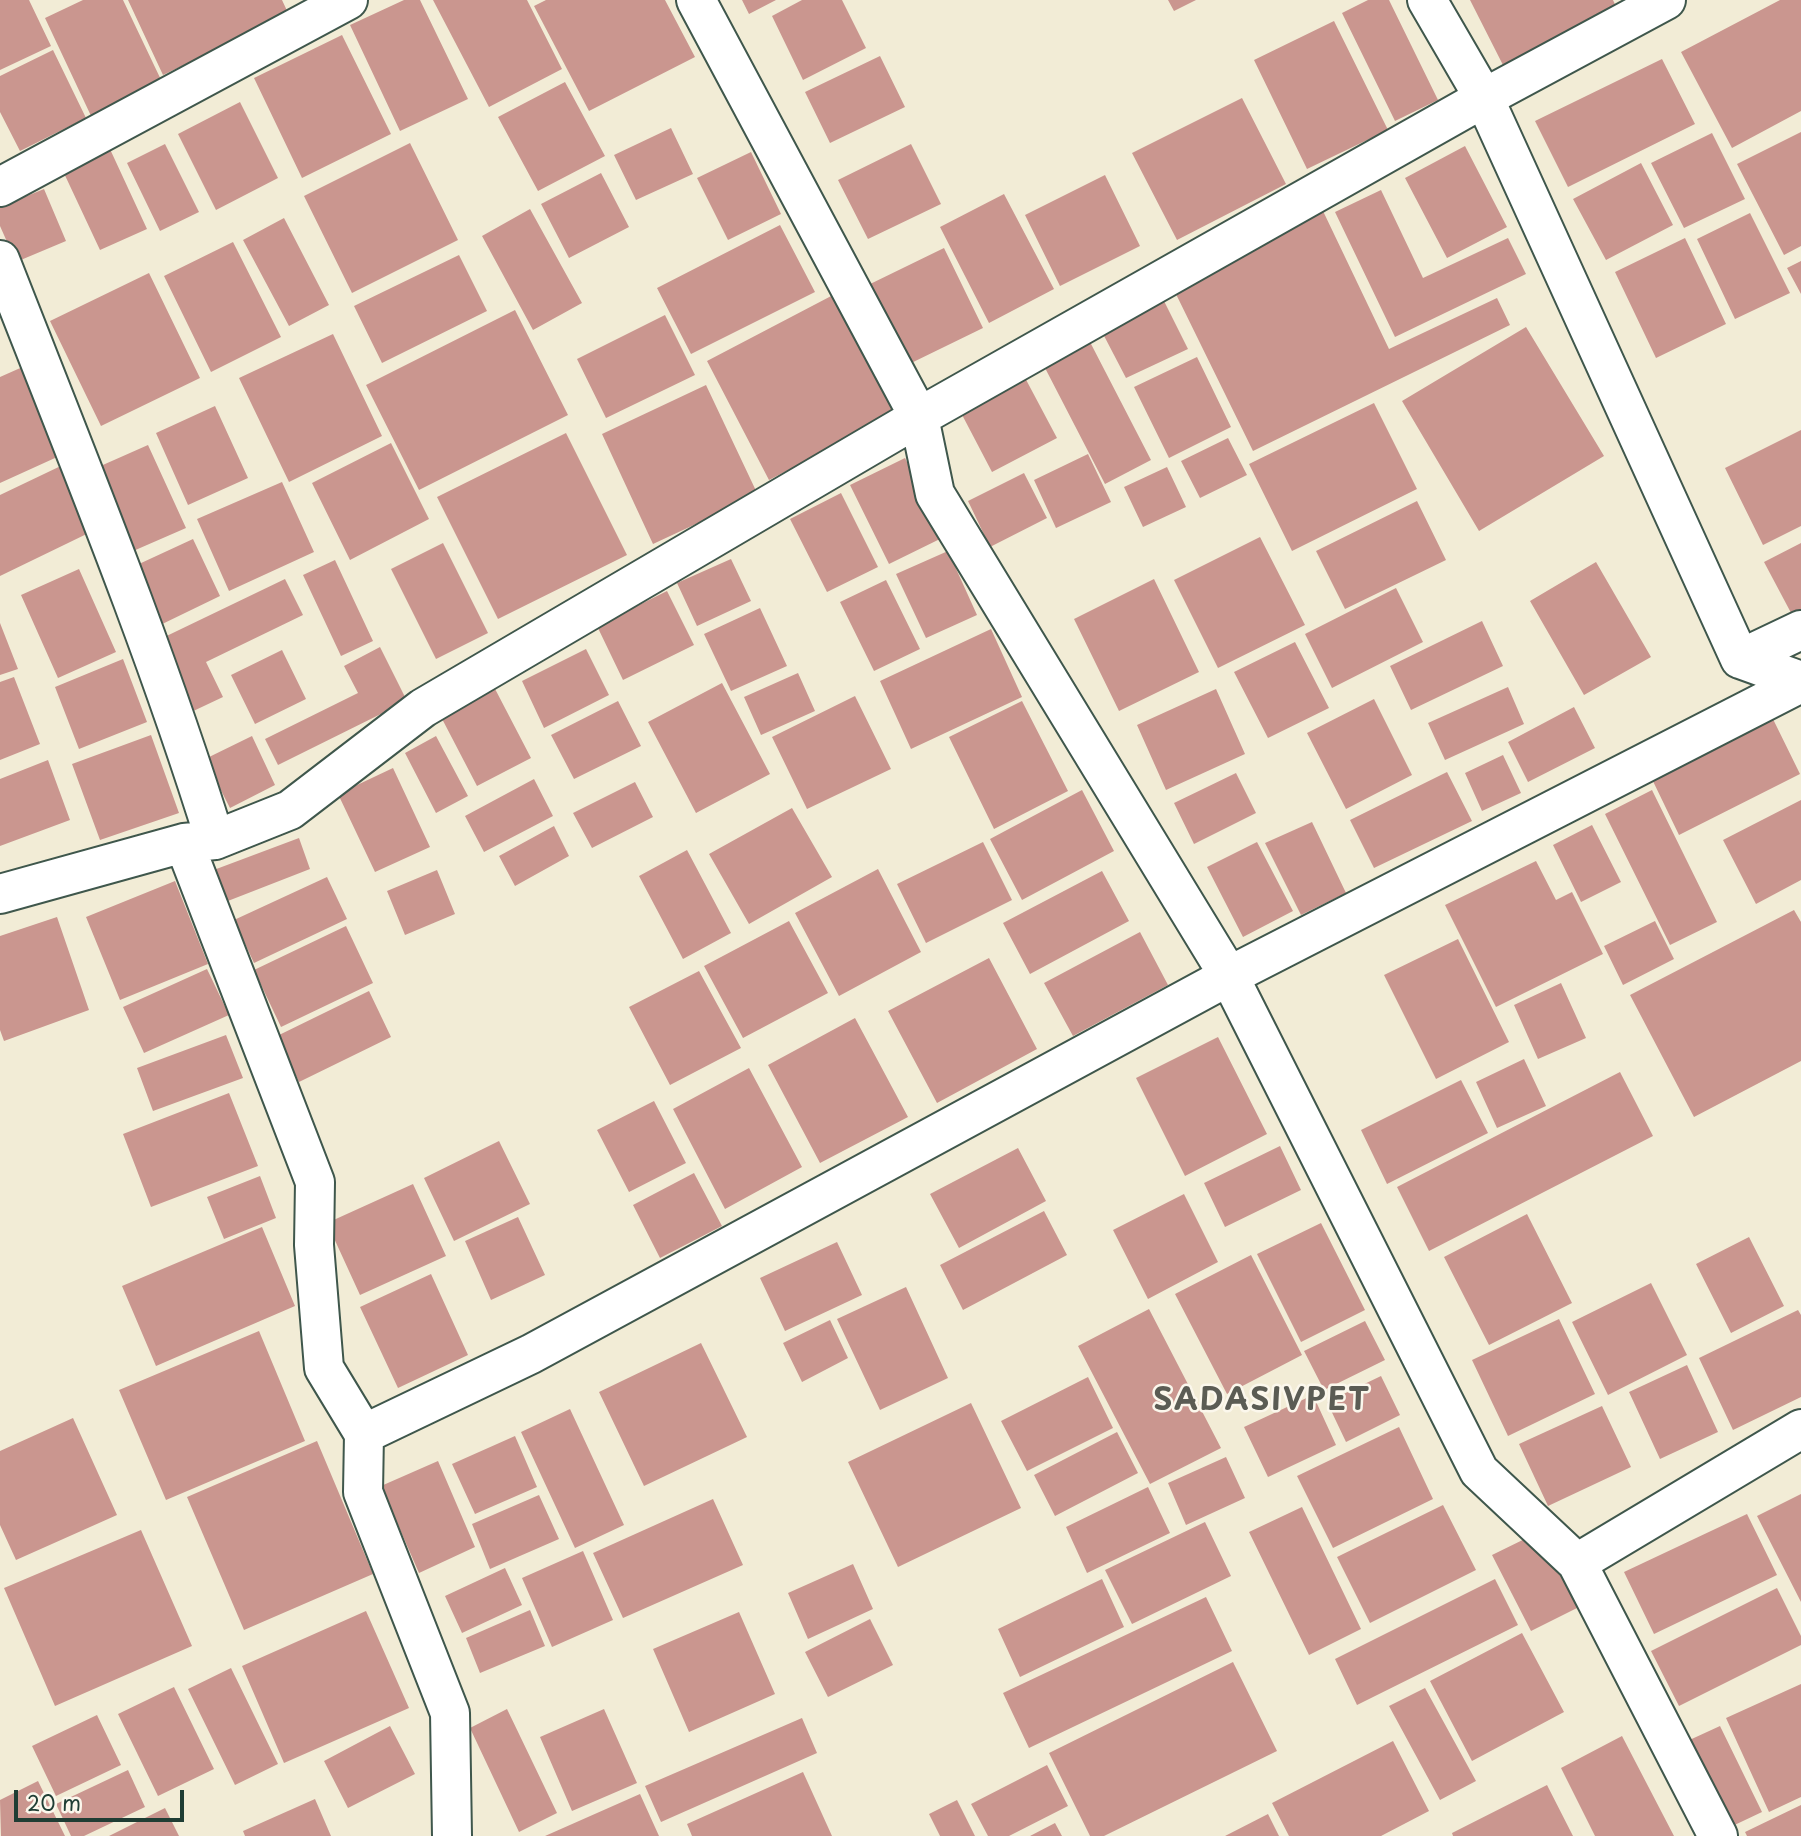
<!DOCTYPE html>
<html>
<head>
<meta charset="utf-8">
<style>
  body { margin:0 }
  #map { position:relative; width:1801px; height:1836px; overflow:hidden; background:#f2ecd6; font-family:"Playpen Sans",sans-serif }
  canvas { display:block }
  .scale { position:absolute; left:14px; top:1790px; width:170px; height:32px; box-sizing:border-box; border:4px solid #1f3d34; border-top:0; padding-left:9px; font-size:21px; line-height:24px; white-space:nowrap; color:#1f3d34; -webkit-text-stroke:5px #fbf7ec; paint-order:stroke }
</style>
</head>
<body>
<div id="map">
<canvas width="1801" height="1836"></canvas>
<div class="scale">20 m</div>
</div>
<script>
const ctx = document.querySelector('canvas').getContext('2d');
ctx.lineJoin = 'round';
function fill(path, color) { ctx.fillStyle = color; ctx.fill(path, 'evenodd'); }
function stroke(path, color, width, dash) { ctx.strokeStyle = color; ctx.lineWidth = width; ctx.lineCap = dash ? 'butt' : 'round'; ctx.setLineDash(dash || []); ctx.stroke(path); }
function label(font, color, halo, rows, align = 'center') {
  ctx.font = font + ' "Playpen Sans",sans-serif'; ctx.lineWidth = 5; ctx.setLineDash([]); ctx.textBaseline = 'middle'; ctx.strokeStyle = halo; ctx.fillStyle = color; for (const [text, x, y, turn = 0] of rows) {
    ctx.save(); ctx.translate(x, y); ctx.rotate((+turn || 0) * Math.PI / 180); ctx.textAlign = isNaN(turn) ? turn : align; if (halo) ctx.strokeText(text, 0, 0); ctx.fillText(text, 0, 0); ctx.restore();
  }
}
fill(new Path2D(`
  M0 0H29L51 46 0 70Z
  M83 0H123L163 84 92 118 45 18Z
  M128 0H282L289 15 163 75Z
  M404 0H420L468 99 400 131 350 25Z
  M433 0H527L562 69 489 107Z
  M546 0H665L695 57 589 111 534 6Z
  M742 0H776L749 14Z
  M802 0H842L866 48 803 80 772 16Z
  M1168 0H1196L1174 11Z
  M1368 0H1389L1438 100 1395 121 1342 13Z
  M1470 0H1613L1618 11 1505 69Z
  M1780 0H1801V111L1732 148 1681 52Z
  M1334 21 1388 130 1307 169 1254 60Z
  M342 35 391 134 302 178 254 78Z
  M53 50 86 118 20 151 0 112V76Z
  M880 56 905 107 830 143 805 92Z
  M1662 59 1695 124 1568 187 1535 121Z
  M565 82 605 156 538 191 498 117Z
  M1242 98 1286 184 1177 240 1132 153Z
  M240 102 278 178 216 210 178 134Z
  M671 128 693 174 636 200 614 155Z
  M1801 132V246L1784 255 1737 164Z
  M1712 133 1745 199 1684 228 1651 163Z
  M410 143 458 240 352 293 304 196Z
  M165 144 199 212 160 231 127 163Z
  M911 144 941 204 868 239 838 180Z
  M1465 146 1507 227 1447 258 1405 178Z
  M109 147 147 229 100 250 62 169Z
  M751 152 781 214 728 240 697 178Z
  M1641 163 1673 225 1606 260 1573 199Z
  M601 173 629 227 569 258 541 204Z
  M1105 175 1140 246 1060 286 1025 215Z
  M44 189 66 241 16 262 0 226V207Z
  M1381 190 1423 278 1508 238 1526 274 1395 337 1335 212Z
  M1004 194 1054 289 989 323 940 227Z
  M530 209 582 303 533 330 482 236Z
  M1323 211 1389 349 1497 298 1510 325 1253 451 1173 288 1279 236 1277 233Z
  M1750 213 1790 293 1735 319 1697 239Z
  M284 218 329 305 289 326 243 240Z
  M780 225 815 292 691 354 657 288Z
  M1685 238 1726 324 1656 358 1615 272Z
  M233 242 281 337 211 372 164 276Z
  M944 248 983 328 903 367 864 287Z
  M459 255 487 311 382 363 354 306Z
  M1801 261V294L1787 268Z
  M149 273 200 378 101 426 50 321Z
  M835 294 896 414 769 480 707 361Z
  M1163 299 1188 349 1126 378 1101 330Z
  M515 310 568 415 419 490 366 385Z
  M665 315 695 375 606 418 577 359Z
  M1526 327 1604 456 1479 531 1402 401Z
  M333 334 382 436 289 482 239 378Z
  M1090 342 1151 460 1105 484 1044 366Z
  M1197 357 1231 427 1169 458 1134 387Z
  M27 365 66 453 0 483V377Z
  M1023 374 1057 438 992 472 959 409Z
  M706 385 758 495 653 544 602 434Z
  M1374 403 1417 489 1292 551 1249 464Z
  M215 406 248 478 188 505 156 433Z
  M1801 430V526L1763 545 1725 468Z
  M566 433 627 555 498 619 437 497Z
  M1228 438 1247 475 1200 498 1181 461Z
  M391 443 429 519 350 560 312 483Z
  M148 445 186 528 124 555 87 472Z
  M1088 454 1111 502 1056 528 1034 480Z
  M905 458 944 537 889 564 850 485Z
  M67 463 99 528 0 576V495Z
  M1167 467 1186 507 1143 527 1124 487Z
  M1024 473 1047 518 990 547 968 501Z
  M282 482 314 552 229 591 197 519Z
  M841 493 878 567 827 592 790 519Z
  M1417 501 1446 560 1345 609 1316 551Z
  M1260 537 1305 625 1218 668 1174 580Z
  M193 539 220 596 154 628 126 570Z
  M443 543 488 633 436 659 391 569Z
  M1801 543V625L1798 626 1764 562Z
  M948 551 977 615 926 638 896 574Z
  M731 559 751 601 697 626 677 583Z
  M335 560 373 641 341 656 303 575Z
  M1596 562 1651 657 1584 695 1530 601Z
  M79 569 116 652 58 678 21 595Z
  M285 579 303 615 206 662 223 697 187 714 152 643Z
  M1154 579 1199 672 1119 711 1074 619Z
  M886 580 920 649 874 671 840 602Z
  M1396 588 1423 642 1332 688 1305 634Z
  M667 591 694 645 623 680 597 626Z
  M760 608 787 666 731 691 704 634Z
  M1482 621 1503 666 1411 710 1390 666Z
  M0 623 18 669 0 675Z
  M991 629 1022 697 911 749 880 681Z
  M1295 642 1329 708 1268 738 1234 672Z
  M380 647 407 701 278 765 265 739 358 693 344 666Z
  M586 649 609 695 544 728 522 681Z
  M282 650 306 699 255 724 231 675Z
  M123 659 147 722 79 749 55 687Z
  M798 673 815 711 761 735 744 697Z
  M14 677 40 744 0 760V682Z
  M722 683 770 774 696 813 648 722Z
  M493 685 531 758 477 786 439 713Z
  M1508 687 1524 724 1445 760 1428 723Z
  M1216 689 1245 754 1166 790 1137 725Z
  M855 696 891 769 807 809 772 737Z
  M1374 699 1412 775 1346 809 1307 733Z
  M618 701 641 746 574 779 551 735Z
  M1022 701 1068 791 994 829 949 737Z
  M1574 707 1595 748 1528 782 1508 742Z
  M1771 715 1800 774 1679 835 1650 775Z
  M151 735 179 813 100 840 72 764Z
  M252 736 275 785 230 808 205 759Z
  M436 736 468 796 436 813 405 753Z
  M1503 755 1521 793 1482 811 1465 773Z
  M48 760 70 820 0 846V779Z
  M393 768 430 847 375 872 338 794Z
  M1447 772 1472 821 1374 868 1350 820Z
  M1236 773 1256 813 1194 844 1174 803Z
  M534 779 553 816 484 852 465 816Z
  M635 782 653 817 592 848 573 813Z
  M1082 790 1114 851 1022 900 990 839Z
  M1652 790 1717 922 1670 945 1605 814Z
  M1801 800V880L1756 904 1723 840Z
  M792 808 832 877 749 924 709 854Z
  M1312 822 1346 893 1301 915 1265 843Z
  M1592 825 1621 882 1581 902 1553 845Z
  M554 826 569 856 515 886 499 856Z
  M299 838 310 869 215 906 203 874Z
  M983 842 1012 900 926 943 897 884Z
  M1257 842 1293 911 1243 937 1207 867Z
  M687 850 731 933 683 959 639 876Z
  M1536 861 1556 900 1572 892 1603 954 1496 1007 1445 905Z
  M878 869 921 952 839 996 795 913Z
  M437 870 455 914 405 935 387 891Z
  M1102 871 1129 921 1030 974 1003 923Z
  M327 877 347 919 254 963 234 920Z
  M175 881 208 964 120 1000 86 917Z
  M1794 910 1801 922V1061L1694 1117 1630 995Z
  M57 917 89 1010 4 1041 0 1030V936Z
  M789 921 828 993 743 1038 704 966Z
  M1655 921 1674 959 1623 985 1604 946Z
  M346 926 373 983 281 1027 254 970Z
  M1140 932 1168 985 1073 1036 1044 983Z
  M1458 939 1509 1042 1436 1079 1384 975Z
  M989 958 1037 1049 937 1103 888 1011Z
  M207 969 229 1015 144 1053 123 1007Z
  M699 971 741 1048 670 1085 629 1007Z
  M1561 983 1586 1038 1538 1059 1514 1005Z
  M369 991 391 1037 299 1082 277 1036Z
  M855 1018 908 1117 820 1163 768 1065Z
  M226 1035 243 1078 153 1111 137 1068Z
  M1218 1037 1267 1134 1185 1176 1136 1078Z
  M1524 1059 1546 1106 1497 1128 1476 1082Z
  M749 1068 802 1167 725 1209 673 1109Z
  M1620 1072 1653 1136 1429 1251 1397 1187Z
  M1461 1080 1488 1133 1387 1184 1361 1130Z
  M229 1093 258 1166 151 1207 123 1134Z
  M654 1101 686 1163 629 1192 597 1130Z
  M499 1141 530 1204 454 1241 424 1178Z
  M1280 1146 1301 1190 1225 1227 1204 1183Z
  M1018 1148 1046 1201 959 1248 930 1194Z
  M694 1173 722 1226 660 1258 633 1205Z
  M260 1176 276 1218 224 1239 207 1197Z
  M413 1184 446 1256 360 1295 327 1223Z
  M1184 1194 1218 1262 1148 1299 1113 1230Z
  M1044 1211 1067 1255 963 1310 940 1265Z
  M1527 1214 1572 1303 1489 1345 1444 1257Z
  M518 1217 545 1275 491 1300 465 1241Z
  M1321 1223 1365 1310 1301 1342 1257 1254Z
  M262 1227 295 1306 156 1366 122 1286Z
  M1749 1237 1784 1306 1731 1333 1696 1264Z
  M837 1242 862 1295 785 1331 760 1278Z
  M1251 1255 1302 1355 1227 1394 1175 1294Z
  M431 1274 468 1355 398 1388 360 1307Z
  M1651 1283 1687 1355 1608 1395 1572 1322Z
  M906 1287 948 1378 880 1410 837 1319Z
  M1149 1309 1221 1448 1150 1484 1078 1346Z
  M1798 1310 1801 1315V1397L1733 1430 1699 1358Z
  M1559 1319 1595 1394 1508 1436 1472 1360Z
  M830 1320 848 1358 802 1382 783 1343Z
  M1365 1321 1385 1360 1324 1390 1304 1351Z
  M259 1331 305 1441 166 1500 119 1390Z
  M701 1343 747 1437 644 1486 599 1392Z
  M1687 1365 1718 1432 1660 1459 1629 1392Z
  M1381 1376 1400 1415 1346 1442 1327 1402Z
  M1088 1377 1113 1428 1027 1471 1001 1421Z
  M1313 1395 1336 1445 1268 1477 1244 1427Z
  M971 1403 1021 1508 898 1567 848 1462Z
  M1602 1406 1631 1467 1548 1506 1519 1444Z
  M570 1409 624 1525 575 1548 521 1432Z
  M73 1418 117 1515 16 1560 0 1525V1451Z
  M1399 1427 1433 1499 1333 1548 1297 1476Z
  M1117 1432 1138 1473 1055 1516 1034 1475Z
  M515 1436 537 1487 475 1514 452 1464Z
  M317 1441 373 1574 244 1630 187 1497Z
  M1226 1457 1245 1498 1186 1525 1168 1483Z
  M438 1461 475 1547 419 1573 381 1486Z
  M1148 1487 1170 1533 1087 1573 1066 1527Z
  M1801 1494V1602L1757 1516Z
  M539 1495 559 1539 490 1569 472 1524Z
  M713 1499 743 1565 623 1618 593 1553Z
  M1443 1505 1476 1570 1370 1623 1337 1557Z
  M1302 1507 1361 1629 1309 1655 1249 1532Z
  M1747 1514 1777 1575 1654 1634 1624 1572Z
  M1205 1522 1231 1576 1132 1624 1105 1570Z
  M141 1530 192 1646 55 1706 4 1588Z
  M1541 1531 1579 1607 1531 1631 1492 1555Z
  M583 1551 613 1620 552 1647 522 1578Z
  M853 1564 873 1609 808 1639 788 1593Z
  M505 1568 522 1605 462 1633 445 1596Z
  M1102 1579 1124 1627 1020 1677 998 1629Z
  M1495 1579 1518 1625 1357 1705 1335 1659Z
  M1777 1588 1801 1636V1645L1679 1706 1651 1651Z
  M1206 1597 1232 1651 1029 1748 1003 1693Z
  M530 1610 545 1646 480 1673 466 1638Z
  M366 1611 409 1708 284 1763 242 1666Z
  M739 1612 775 1694 689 1732 653 1649Z
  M870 1619 893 1665 828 1697 805 1652Z
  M1522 1633 1564 1712 1472 1761 1430 1681Z
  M1233 1662 1277 1751 1104 1836H1090L1049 1753Z
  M231 1668 278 1764 235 1785 188 1689Z
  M1801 1684V1797L1769 1812 1726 1718Z
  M174 1687 214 1769 158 1796 118 1714Z
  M1425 1688 1476 1781 1440 1800 1389 1706Z
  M507 1709 557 1813 519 1832 470 1728Z
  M604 1709 637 1783 572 1811 540 1737Z
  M97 1715 121 1765 56 1796 32 1746Z
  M802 1718 817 1753 661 1822 645 1786Z
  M390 1726 415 1774 348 1808 324 1761Z
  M1720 1726 1762 1812 1724 1830 1683 1743Z
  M1622 1736 1674 1836H1595L1561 1768Z
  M1393 1741 1429 1811 1381 1836H1289L1272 1803Z
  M1047 1765 1068 1806 1009 1836H988L971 1804Z
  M128 1770 145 1807 84 1836H71L56 1804Z
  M803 1772 832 1836H692L687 1824Z
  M38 1781 65 1836H1L0 1800Z
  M1547 1785 1573 1836H1453L1452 1833Z
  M640 1794 659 1836H545Z
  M315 1799 331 1836H245L243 1831Z
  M957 1800 975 1836H940L929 1814Z
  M1801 1805V1836H1747L1745 1832Z
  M165 1808 179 1836H109Z
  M1268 1814 1279 1836H1225Z
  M1055 1823 1062 1836H1030Z`), '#ca968f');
const street = new Path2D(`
  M696 0 919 417 935 494 1229 976 1479 1471 1577 1563 1801 1429
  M1427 0 1484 98 1740 659 1801 681
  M0 187 348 0
  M0 260C75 452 154 643 215 840
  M1740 659 1801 630
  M184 843 315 1182 314 1245 324 1368 364 1434 531 1354 1229 976 1801 683
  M0 894 184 843 215 840 290 810 423 708 919 417 1484 98 1666 0
  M364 1434 363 1492 450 1713 452 1836
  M1577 1563 1718 1836`);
stroke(street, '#3f574c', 42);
stroke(street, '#fff', 38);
ctx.letterSpacing = '2px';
label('bold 30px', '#5b5c54', '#fbf7ec', [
  ["SADASIVPET",1262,1402]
]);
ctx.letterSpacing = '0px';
</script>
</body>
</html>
